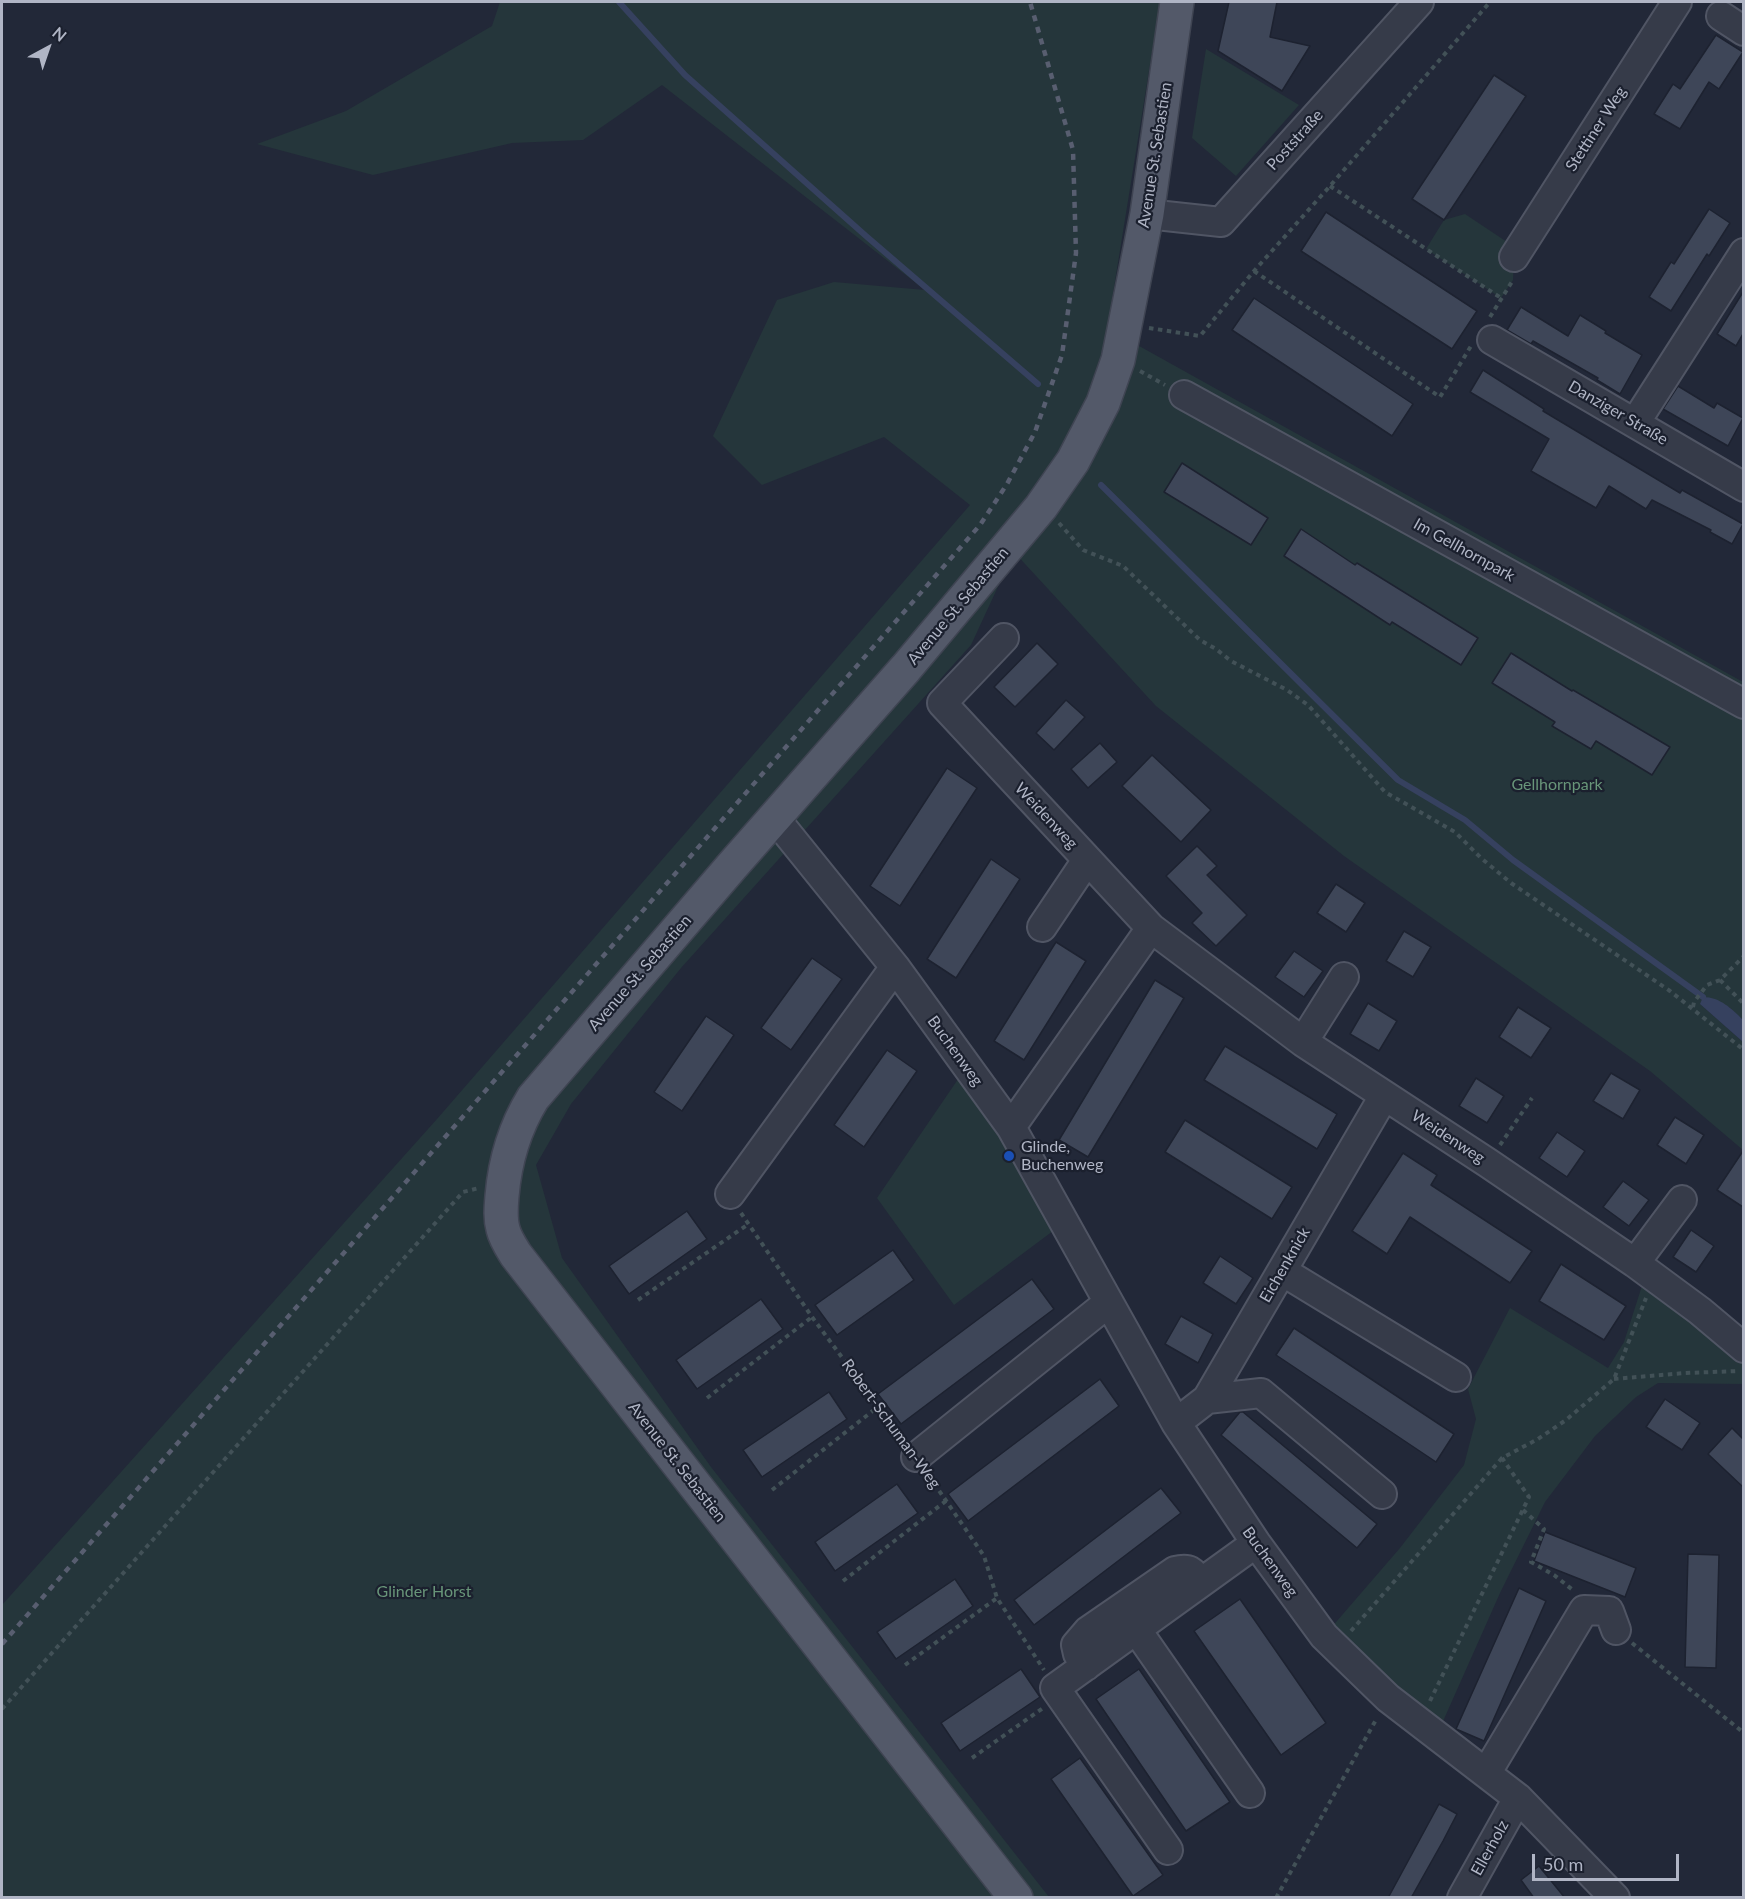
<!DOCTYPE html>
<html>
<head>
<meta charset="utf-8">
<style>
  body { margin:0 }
  #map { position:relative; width:1745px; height:1899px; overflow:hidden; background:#222838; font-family:Lato,sans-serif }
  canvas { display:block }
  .frame { position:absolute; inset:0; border:3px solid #b0b5c5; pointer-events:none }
  .north { position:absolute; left:18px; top:18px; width:60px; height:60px; -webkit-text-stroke:4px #1b202e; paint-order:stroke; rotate:40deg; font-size:16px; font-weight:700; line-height:24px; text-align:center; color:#b0b5c5 }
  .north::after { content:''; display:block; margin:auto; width:21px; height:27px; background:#b0b5c5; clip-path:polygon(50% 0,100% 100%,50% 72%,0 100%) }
  .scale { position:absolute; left:1532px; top:1854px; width:147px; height:27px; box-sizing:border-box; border:3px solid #b0b5c5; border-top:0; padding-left:8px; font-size:18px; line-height:21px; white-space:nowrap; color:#b0b5c5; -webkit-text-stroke:4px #1b202e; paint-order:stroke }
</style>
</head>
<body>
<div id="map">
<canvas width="1745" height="1899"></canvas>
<div class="frame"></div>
<div class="north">N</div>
<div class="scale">50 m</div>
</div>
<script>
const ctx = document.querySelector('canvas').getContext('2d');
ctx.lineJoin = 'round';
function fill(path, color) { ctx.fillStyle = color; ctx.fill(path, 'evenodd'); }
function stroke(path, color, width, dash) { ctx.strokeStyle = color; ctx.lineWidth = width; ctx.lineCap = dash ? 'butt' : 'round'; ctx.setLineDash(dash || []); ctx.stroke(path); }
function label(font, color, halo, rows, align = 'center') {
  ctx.font = font + ' Lato,sans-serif'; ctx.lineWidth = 4.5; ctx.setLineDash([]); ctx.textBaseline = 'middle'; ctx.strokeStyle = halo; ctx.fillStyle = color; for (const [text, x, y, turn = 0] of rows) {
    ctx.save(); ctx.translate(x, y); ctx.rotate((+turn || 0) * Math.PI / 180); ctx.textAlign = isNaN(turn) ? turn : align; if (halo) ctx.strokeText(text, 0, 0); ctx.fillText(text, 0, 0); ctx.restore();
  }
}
fill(new Path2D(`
  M500 2H1162L1153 46 1105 343 1085 402 1032 502 1014 551 1123 337 1743 682V1020L1729 1007 1700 1004 1743 1042V1150L1650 1071 1344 856 1156 706 1014 552 971 645 681 968 571 1104 536 1165 562 1258 711 1467 1049 1897 2 1898V1605L437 1119 970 505 884 437 762 485 713 436 777 300 834 282 925 290 662 85 583 140 512 143 373 175 257 144 346 111 492 26Z
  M1206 49 1299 105 1236 176 1192 138Z
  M1465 214 1519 250 1514 257 1513 280 1501 298 1426 249 1444 220Z
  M967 1066 1065 1222 954 1305 877 1198Z
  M1648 1267 1743 1343V1384L1658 1383 1636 1397 1595 1436 1545 1502 1500 1593 1436 1737 1324 1636 1400 1548 1464 1465 1476 1419 1468 1389 1510 1308 1608 1368 1624 1342Z`), '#25363b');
fill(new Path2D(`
  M1703 997C1720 997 1732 1009 1743 1020V1042L1700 1004Z`), '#36415f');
stroke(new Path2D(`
  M619 2 685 75 866 236 1038 384
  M1101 485 1398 780 1465 820 1513 860 1703 997`), '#36415f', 6);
const building = new Path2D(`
  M1229 2H1277L1270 37 1310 46 1282 91 1218 51Z
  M1716 35 1743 52 1719 89 1709 82 1680 129 1654 114 1673 84 1680 89Z
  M1494 75 1526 96 1444 220 1412 199Z
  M1709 209 1730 223 1709 256 1707 254 1671 311 1649 297 1671 262 1674 264Z
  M1326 212 1477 311 1452 349 1301 251Z
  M1743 292V334L1736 346 1717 334Z
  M1254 298 1413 404 1392 436 1232 330Z
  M1521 307 1568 336 1580 315 1606 331 1605 333 1642 355 1620 394 1597 380 1598 378 1533 341 1531 344 1507 330Z
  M1483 370 1544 409 1543 411 1680 493 1682 490 1743 524 1732 544 1710 532 1711 530 1652 500 1646 509 1609 486 1596 508 1531 471 1549 439 1470 392Z
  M1678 386 1714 408 1717 403 1743 418 1728 446 1663 409Z
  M1182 463 1268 518 1251 545 1164 492Z
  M1301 529 1355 565 1357 563 1478 638 1461 665 1392 622 1390 625 1284 556Z
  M1037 643 1058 664 1015 707 994 687Z
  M1511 653 1572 691 1573 690 1670 747 1652 775 1596 741 1591 749 1552 726 1555 722 1492 683Z
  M1066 700 1085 717 1054 750 1036 733Z
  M1100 743 1117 762 1088 788 1071 769Z
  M1152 755 1211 810 1181 842 1122 786Z
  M947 768 977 788 900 906 870 886Z
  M1197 846 1217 866 1207 875 1247 915 1216 946 1192 923 1202 913 1166 876Z
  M991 859 1020 879 956 978 927 959Z
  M1336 884 1365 903 1346 932 1317 913Z
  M1404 931 1431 947 1413 977 1386 961Z
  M1056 942 1086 961 1024 1060 994 1041Z
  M1294 951 1323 971 1304 997 1275 977Z
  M812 958 842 979 791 1050 761 1028Z
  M1155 980 1184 998 1088 1157 1059 1140Z
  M1368 1003 1397 1021 1379 1051 1350 1034Z
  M1518 1007 1551 1028 1531 1058 1499 1037Z
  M706 1016 734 1035 682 1111 654 1092Z
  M1225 1046 1337 1114 1317 1149 1204 1080Z
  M887 1050 917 1071 864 1147 834 1125Z
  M1611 1073 1640 1090 1623 1119 1593 1101Z
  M1476 1078 1504 1096 1487 1123 1459 1106Z
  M1675 1117 1704 1135 1686 1164 1657 1145Z
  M1185 1120 1292 1187 1272 1219 1165 1152Z
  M1557 1132 1585 1151 1567 1177 1539 1158Z
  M1743 1151V1207L1717 1190Z
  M1403 1153 1437 1175 1431 1185 1532 1251 1510 1283 1410 1217 1387 1254 1352 1231Z
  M1623 1181 1649 1200 1629 1226 1603 1207Z
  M687 1211 707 1239 629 1294 609 1266Z
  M1691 1230 1714 1246 1696 1272 1673 1257Z
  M893 1250 914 1280 837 1335 815 1305Z
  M1220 1256 1253 1278 1236 1304 1203 1283Z
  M1561 1264 1626 1306 1604 1340 1539 1301Z
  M1032 1279 1054 1309 901 1424 878 1394Z
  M761 1299 783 1329 697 1389 676 1360Z
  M1181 1316 1213 1334 1198 1363 1165 1344Z
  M1294 1328 1454 1434 1436 1462 1276 1355Z
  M1100 1379 1119 1406 968 1521 948 1494Z
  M829 1392 847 1419 762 1477 743 1450Z
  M1665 1399 1700 1423 1682 1450 1646 1427Z
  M1240 1412H1243L1377 1524 1357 1548 1221 1435Z
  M1732 1428 1743 1439V1487L1708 1454Z
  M897 1484 918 1513 835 1571 815 1542Z
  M1161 1488 1181 1513 1034 1625 1014 1600Z
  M1545 1532 1636 1568 1625 1597 1534 1561Z
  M1688 1554 1719 1555 1716 1668 1685 1667Z
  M955 1579 973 1606 896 1659 877 1632Z
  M1519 1588 1546 1601 1484 1741 1456 1729Z
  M1240 1599 1326 1723 1281 1755 1194 1631Z
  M1021 1669 1040 1697 960 1751 941 1723Z
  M1139 1669 1230 1802 1186 1831 1096 1699Z
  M1080 1758 1163 1875 1133 1896 1051 1779Z
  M1439 1804 1457 1814 1443 1841 1411 1898H1388Z
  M1539 1866 1565 1898H1534L1521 1880Z`);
fill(building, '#3e4658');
stroke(building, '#1d2230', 1.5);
const minor = new Path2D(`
  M1721 16 1744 31
  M1147 214 1221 222 1419 2
  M1514 257 1677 2
  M1492 340 1744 487
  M1184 395 1744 704
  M1635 423 1744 253
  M1004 638 942 703 1151 928 1303 1042 1488 1163 1635 1263 1700 1311 1744 1348
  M774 817 895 967 1011 1127 1176 1423 1256 1543 1324 1636 1388 1698 1518 1798 1615 1898
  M1042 927 1087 860
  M1303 1042 1344 977
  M1011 1127 1151 928
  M730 1194 895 967
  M1635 1263 1682 1200
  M1282 1271 1456 1377
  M1207 1399 1261 1393 1382 1494
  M1176 1423 1207 1399 1384 1096
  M916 1457 1108 1303
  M1136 1629 1250 1793
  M1086 1666 1078 1654 1076 1645 1088 1631 1175 1571C1190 1567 1192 1571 1200 1583
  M1487 1772 1584 1610 1609 1611 1616 1630
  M1168 1850 1055 1688 1256 1543
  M1462 1898 1518 1798`);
const major = new Path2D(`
  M1016 1898 516 1255C511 1247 505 1238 503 1229 500 1218 501 1208 502 1196 505 1160 514 1129 533 1098L732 866 906 668 1041 507 1073 461 1103 403 1118 360 1147 214 1177 2`);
stroke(minor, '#505564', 32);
stroke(major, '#3f4452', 36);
stroke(new Path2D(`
  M1330 186 1501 298
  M1254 271 1440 397 1471 346
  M1490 317 1513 280
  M1149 328 1200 336 1254 271 1330 186 1490 2
  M1140 371 1165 385
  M1059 523 1083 550 1123 566 1200 640 1216 649 1231 661 1287 690 1308 705 1385 792 1455 832 1481 858 1511 883 1670 991 1744 1050
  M1720 980 1744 1004
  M1693 1007 1694 1002 1707 985 1720 980 1744 956
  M1500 1145 1532 1098
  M741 1213 812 1317 902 1438
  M638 1300 747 1225
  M1614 1379 1685 1373 1739 1371
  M707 1398 812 1317
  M929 1476 984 1556 997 1598 1044 1670
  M772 1490 879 1406
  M1523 1510 1544 1529 1531 1562 1554 1575 1574 1591
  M843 1581 947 1500
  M1351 1631 1502 1458
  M1632 1643 1744 1733
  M905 1665 997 1598
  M1430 1701 1529 1497 1502 1458 1538 1439 1566 1420 1614 1379 1646 1298
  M2 1709 463 1192 479 1188
  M972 1758 1043 1708
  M1276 1898 1377 1718`), '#425157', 4, [4.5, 4.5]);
stroke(minor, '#363b49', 28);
stroke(major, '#535969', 33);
stroke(new Path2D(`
  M2 1644 980 525 1007 484 1035 432 1062 355 1076 253 1073 150 1030 2`), '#585e70', 4.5, [6, 6]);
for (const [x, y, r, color] of [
  [1009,1156,6,"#1a4fb4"]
]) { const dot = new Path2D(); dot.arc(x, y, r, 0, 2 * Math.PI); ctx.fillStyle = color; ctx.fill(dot); stroke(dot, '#1b202e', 2); }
label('16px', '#b0b5c5', '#1b202e', [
  ["Stettiner Weg",1596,129,-57],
  ["Poststraße",1295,140,-48],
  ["Avenue St. Sebastien",1155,155,-81],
  ["Danziger Straße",1618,413,30],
  ["Im Gellhornpark",1464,550,29],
  ["Avenue St. Sebastien",958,606,-50],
  ["Weidenweg",1046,816,47],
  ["Avenue St. Sebastien",640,973,-49],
  ["Buchenweg",955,1051,54],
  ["Weidenweg",1448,1137,33],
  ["Eichenknick",1285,1265,-60],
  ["Robert-Schuman-Weg",891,1424,54],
  ["Avenue St. Sebastien",677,1462,52],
  ["Buchenweg",1270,1562,54],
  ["Ellerholz",1490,1848,-61]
]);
label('16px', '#689579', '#1b202e', [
  ["Gellhornpark",1557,785],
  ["Glinder Horst",424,1592]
]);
label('16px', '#b0b5c5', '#1b202e', [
  ["Glinde,",1021,1147],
  ["Buchenweg",1021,1165]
], 'left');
</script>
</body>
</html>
